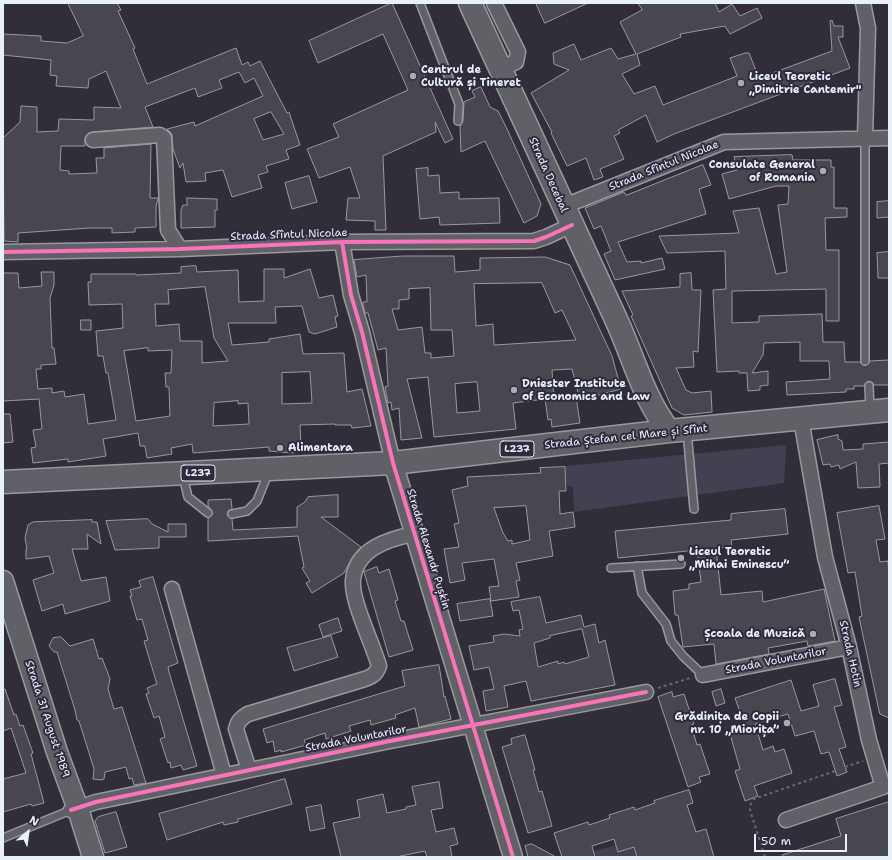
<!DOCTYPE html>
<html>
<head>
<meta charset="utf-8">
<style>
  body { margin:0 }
  #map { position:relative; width:892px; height:860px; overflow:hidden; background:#312e39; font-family:"Shantell Sans",sans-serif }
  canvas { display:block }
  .frame { position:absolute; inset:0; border:4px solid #e8f1f8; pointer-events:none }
  .north { position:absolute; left:8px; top:812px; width:40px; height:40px; -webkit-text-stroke:3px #2f2a3d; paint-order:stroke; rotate:29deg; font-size:11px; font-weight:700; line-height:16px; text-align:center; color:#e8f1f8 }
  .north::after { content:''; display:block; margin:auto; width:14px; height:18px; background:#e8f1f8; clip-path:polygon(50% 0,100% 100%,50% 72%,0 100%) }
  .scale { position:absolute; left:754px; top:834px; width:93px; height:18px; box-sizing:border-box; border:2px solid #e8f1f8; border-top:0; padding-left:5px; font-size:12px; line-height:14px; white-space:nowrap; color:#e8f1f8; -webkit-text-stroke:3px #2f2a3d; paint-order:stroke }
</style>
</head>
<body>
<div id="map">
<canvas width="892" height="860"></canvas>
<div class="frame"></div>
<div class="north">N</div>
<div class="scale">50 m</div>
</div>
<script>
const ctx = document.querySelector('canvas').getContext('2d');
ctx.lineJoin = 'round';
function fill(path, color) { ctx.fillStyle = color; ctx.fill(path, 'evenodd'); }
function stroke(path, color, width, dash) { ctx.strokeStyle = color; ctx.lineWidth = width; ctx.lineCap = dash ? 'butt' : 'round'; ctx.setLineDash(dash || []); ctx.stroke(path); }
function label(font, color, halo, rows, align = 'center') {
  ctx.font = font + ' "Shantell Sans",sans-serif'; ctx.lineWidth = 4; ctx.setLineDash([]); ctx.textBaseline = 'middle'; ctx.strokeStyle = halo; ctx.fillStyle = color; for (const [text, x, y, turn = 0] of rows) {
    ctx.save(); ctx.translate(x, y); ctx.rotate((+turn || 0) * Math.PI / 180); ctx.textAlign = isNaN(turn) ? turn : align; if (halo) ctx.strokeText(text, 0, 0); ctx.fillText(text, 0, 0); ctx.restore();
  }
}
fill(new Path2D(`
  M786 445 784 483 574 512 573 488 567 485 565 466Z
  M631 841 636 857H574Z`), '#434151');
const building = new Path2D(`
  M68 3H117L121 10 118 11 135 48 133 49 147 84 236 48 242 65 248 62 250 66 260 61 287 113 289 112 300 145 286 150 289 159 266 166 268 172 258 175 262 188 232 197 223 170 205 173 206 181 186 182 183 163 180 168 173 149 172 134 167 129 194 122 195 126 263 96 254 78 245 83 239 72 219 80 222 88 198 97 195 88 145 107 153 127 92 132 85 137V146H61L60 170 69 171V174L97 173 96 158H104V148L151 144 150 198H158L156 207V227L135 228V232L112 233V228H89L18 233V242L4 241 3 138 20 122 21 106 37 107V132L58 131 59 119 94 120V107L121 108 106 71 89 79 88 88 56 86 57 76 50 75 51 60 3 55V34L41 36V41L67 43 83 36ZM271 112 284 134 263 140 254 119Z
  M392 3 453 139 445 143 435 122 436 132 383 156 386 230H375V221L346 220 348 198H360L350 167 319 178 307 149 339 137 333 124 408 90 383 34 318 63 309 41Z
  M536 3H588L545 23Z
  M638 3H715L719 12 732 4 740 16 757 8 762 18 730 34 725 26 680 34 681 37 637 54 640 65 622 74 634 94 655 86 663 105 737 76 730 58 745 53H749L759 78 832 51 830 21 832 20 834 26H843V37H838L850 68 674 134 657 142 646 115 618 130 620 133 614 136 624 159 600 169 603 177 594 180 586 158 567 166 551 133 552 132 531 93 569 70 554 64 553 53 574 44 581 60 611 48 618 59 636 54 620 22 642 10Z
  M481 87 490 107 498 111 507 129 541 204 537 216 524 223 485 141 461 152 460 126 463 121 464 102 475 97 472 91Z
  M792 155 793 160H831V167H834V208H847V217L825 218 826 250H839V321H826V289L732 291V323L759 322V316L822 314 823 342H844L845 362H860L865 366 870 361 889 360V385H874L872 382 868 381 864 386H854V389H846V392L787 395 786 382 830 379 829 361H800V342L764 343 763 355 752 373 768 371V385L760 386V390L748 391 747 373H739V371L717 372 713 290 726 289 725 251 667 253 659 236 739 233 733 211 759 208 776 274 787 272 778 205 788 204 789 186H776L729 199 722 174 737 170 734 157Z
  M703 165 711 185 699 189 706 214 618 242 627 262 641 261V263L662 258 665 269 615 280 604 254 611 251 601 226 594 229 585 208 624 192 626 195Z
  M428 168V176L439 175 440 193 459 192V199L499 198 500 223 440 225 439 217 420 219 416 169Z
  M309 176 317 202 292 209 285 183Z
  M187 198 217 199V210H215V227L181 228V210L183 205H187Z
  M889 201V217L877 218V202Z
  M889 252V278H878L877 253Z
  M403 256H454L455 272 480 270V258L545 257 570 265 612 356 621 389 580 400 572 369 552 370 554 400 576 397 580 423 552 427 551 419 548 420 545 399 513 403 516 429 434 437 428 377 407 379 422 438 401 440 399 408 392 410 391 402 388 403 385 387 388 386 386 348 378 350 368 313H365L363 305V302H367L366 275 357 277 354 260ZM542 283 555 313 562 310 576 340 494 345 493 324 476 326 474 284ZM430 288 431 330H452L454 356 431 358V353H425L422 327 398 330 392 309H399V300L409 299V289ZM477 382 480 411 457 413 455 384Z
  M196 266 197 272 238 270 239 302 264 301V269H284V278L310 269 319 298 333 295 338 316 335 317 337 327 315 334 309 332 302 306 275 307 276 323H228L232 345 269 342V339L300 334 303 354 344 353 347 392 362 389 371 426 352 428 351 425H335V424L300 425 301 449 294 453 269 451V447L193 453 192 444 171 448 172 454 147 458 145 446H140L138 433 103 439 106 456 68 462V459L33 463 31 448 36 447 33 430 42 429 39 399 3 401V273H18L19 288 42 286 41 272H54V285L50 298 52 348H54L56 364 41 365V369H36L38 389 52 388V393L64 391 65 397 84 394 88 424 116 420 108 373H106L103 356H98L96 331 123 328 122 304 89 305 88 282H91V274H136V275L181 273V267ZM205 287 214 338 228 361 202 363V341H180L179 324 156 326 155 304H169L168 290ZM148 348V351L172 350 171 373H165L166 387H169L170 416 136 421 124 351ZM310 372 312 403 282 404V373ZM238 401V404L248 403 249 424 213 426 214 403Z
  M691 273 692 290H701L698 352 693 351 694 367 676 368 686 390 692 393 711 391 712 412 684 415 672 408 631 316 633 315 622 291 680 287V274Z
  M81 320H91V330H81Z
  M3 414H10L13 442 3 443Z
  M838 435V439L842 441 843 450 863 449V444L889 442V463L879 464 880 487 858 488 856 462 840 469 839 465 831 467 830 464 823 465 817 440Z
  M565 467 566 491H559L560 514 573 512 575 527 549 531 553 556 516 563 520 580 516 581 519 597 491 601 489 587 499 586 494 559 462 563 465 580 450 583 444 549 459 547 454 524 459 523 452 490 468 486 467 477 541 473 540 468ZM526 506 530 540 512 544V540L508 541 503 533 494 508Z
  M338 495V517H321L361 547 353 556 344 573 312 593 306 583 310 581 302 568 304 567 298 536 208 541V518L213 513 208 506V500L231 499 232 509 228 511 227 515 232 519 233 530 297 527V507L305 502 308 497Z
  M879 506 885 539 876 540 880 562 888 561 889 576V718L880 714 879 711 859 617 862 616 855 572 848 573 837 513Z
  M785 509 788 534 731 540 732 547 716 548 721 595 762 591 763 602 824 589 835 641 808 646 807 641 768 648 769 654 716 664 714 644 683 647 678 615H675L673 591 689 589V584L701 582 697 550 618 558 615 531 731 520V514Z
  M148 519 152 524 168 532V524H186V537H159V548L115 550 106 521Z
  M92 520V522H97L101 544 87 534 88 549H72L81 581 106 577 110 601 65 614 63 604 42 611 33 580 54 573 49 556 26 559V549H27L25 538 28 525 33 522Z
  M377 567 379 573 389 569 398 600 395 601 401 621H404L413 650 389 657 364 572Z
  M153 577 178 663 168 667 169 672 197 766 183 770 181 765 171 768 170 762 168 763 160 739 165 737 159 716 154 718 146 694 149 693 147 688 157 684 144 641 148 640 142 619 137 620 130 596H132L130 590 141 587 139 581Z
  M540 597 546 623 581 615 584 627 595 624 599 643 605 640 615 685 531 701 526 681 504 686 508 707 486 711 483 691 494 689 489 667 474 670 469 646 494 642 493 636 504 634 520 636 519 630 523 629 519 610 513 611 511 602ZM582 629 589 657 565 664 564 662 558 664V661L538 667 534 643 550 638V636Z
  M490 599 493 616 460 621 457 604Z
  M338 618 342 631 323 637 319 625Z
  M331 636 338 657 294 671 287 648Z
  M61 637 70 646 93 639 99 659 102 658 110 679 108 689 114 709 122 707 146 783 134 785 132 778 129 779 126 767 105 772 104 779 101 780 93 779 94 769 79 721 77 720 75 710 57 652H54L49 646 53 638Z
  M439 665 444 697 445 696 451 719 419 727 415 708 395 715 396 718 371 725 370 720 349 726 351 731 326 739 325 733 304 740 306 745 281 752V750L275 752 273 741 267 743 263 729 405 686 402 671Z
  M835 679 842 705 834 707 846 747 839 749 847 772 837 776 829 752 821 754 814 731 795 736 788 714 755 724 763 750 773 746 775 752 784 749 792 773 754 786 758 796 745 801 735 771 740 769 730 734 746 729 735 698 791 680 801 711 819 706 813 685Z
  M3 689H5L14 715 16 714 20 726 23 725 33 753 31 754 44 803 32 806 31 804 3 812V779L26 773 11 728 3 731Z
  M721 689 725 703 716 706 712 692Z
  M672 692 673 697 684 694 694 724 691 725 697 745 700 744 710 774 699 777 701 782 688 787 658 697Z
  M525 735 535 770H533L539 792 542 791 552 826 528 833 502 747 512 744 511 739Z
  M285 779 292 804 238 819V822L224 825 223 822 167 840 159 814Z
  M439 782 443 808 431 810 436 832 454 828 458 844 450 846 452 857H427L425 851 396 857H341L333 823 360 817 357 800 383 794 387 813 406 809V807L416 805 412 787Z
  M689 790 693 803 687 805 696 832 706 829 714 857H637L634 847 618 852 614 839 592 846 595 857H562L554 833 588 822 589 825 610 818 609 815 634 807 635 810 655 803 654 801Z
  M889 802V857H783L782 855 841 836 836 819Z
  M321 805 325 828 310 831 306 808Z
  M116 812 127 847 105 853 95 821 98 817Z
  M532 844 556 857H528L525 846Z`);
fill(building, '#48464e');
stroke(building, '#98999f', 1);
const service = new Path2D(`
  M420 3 459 104 458 121
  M865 138V361
  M869 386 870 410
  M687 431 694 509
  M183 476 188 497 208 513
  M232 514 247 511 257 501 269 471
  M637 566 642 593 666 624 671 641 683 656 703 675
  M611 568 681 564
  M3 838 71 810`);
const minor = new Path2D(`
  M494 3 518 52 516 62 500 69
  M863 3 868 28 865 138
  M93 140 160 135 164 138 168 230 180 249
  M562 207 724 142 889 138
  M342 242 351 295 362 332 393 463
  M3 252 180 249 342 242 534 241 546 237 572 225
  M172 589 224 775
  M703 675 849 647
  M249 770 236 729C238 721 241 718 248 714L365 679C373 676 376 674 379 666 373 644 351 601 353 580 356 549 388 539 414 534
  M71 810 96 802 385 742 646 692
  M786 820 883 787 869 740 849 647 825 557 801 419`);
const tertiary = new Path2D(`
  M393 463 513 857`);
const secondary = new Path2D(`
  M3 581 57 752 78 809 93 857`);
const primary = new Path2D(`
  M470 3C518 108 566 213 615 317 633 355 643 398 669 431
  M3 482 393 463 669 431 889 410`);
stroke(service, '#98999f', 10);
stroke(minor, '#98999f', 17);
stroke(tertiary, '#98999f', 21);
stroke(secondary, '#98999f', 23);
stroke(primary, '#98999f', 25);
stroke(new Path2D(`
  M658 688 690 678
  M845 767 863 761
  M765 857 750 810 751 803 754 799 835 771`), '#68686f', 2, [3, 3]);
stroke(service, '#606067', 7);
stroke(minor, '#606067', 14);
stroke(tertiary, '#606067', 18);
stroke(secondary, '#606067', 20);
stroke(primary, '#606067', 22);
stroke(new Path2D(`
  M342 242 351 295 362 332 393 463 513 857
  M3 252 180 249 342 242 534 241 546 237 572 225
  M71 810 96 802 385 742 646 692`), '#fb73b8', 4);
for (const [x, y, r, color] of [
  [413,76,4,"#a8adb5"],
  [741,83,4,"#a8adb5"],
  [823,171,4,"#a8adb5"],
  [514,390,4,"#a8adb5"],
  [280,448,4,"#a8adb5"],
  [681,558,4,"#a8adb5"],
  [813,634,4,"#a8adb5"],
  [787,723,4,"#a8adb5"]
]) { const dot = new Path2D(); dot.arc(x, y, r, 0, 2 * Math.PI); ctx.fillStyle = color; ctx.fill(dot); stroke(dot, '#2f2a3d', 1.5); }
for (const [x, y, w] of [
  [517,449,34],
  [198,473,34]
]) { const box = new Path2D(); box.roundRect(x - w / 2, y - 8, w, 16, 3); ctx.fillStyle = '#2f2a3d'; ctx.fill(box); stroke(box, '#e8f1f8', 1); }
label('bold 10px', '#e8f1f8', null, [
  ["L237",517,449],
  ["L237",198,473]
]);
label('bold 11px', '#e8f1f8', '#2f2a3d', [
  ["Centrul de",421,70],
  ["Cultură și Tineret",421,83],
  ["Liceul Teoretic",749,77],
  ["„Dimitrie Cantemir\"",749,90],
  ["Consulate General",815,165,"right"],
  ["of Romania",815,178,"right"],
  ["Dniester Institute",522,384],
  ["of Economics and Law",522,397],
  ["Alimentara",288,448],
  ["Liceul Teoretic",689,552],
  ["„Mihai Eminescu”",689,565],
  ["Școala de Muzică",805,634,"right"],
  ["Grădinița de Copii",779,717,"right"],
  ["nr. 10 „Miorița”",779,730,"right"]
], 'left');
label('11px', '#e8f1f8', '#2f2a3d', [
  ["Strada Sfîntul Nicolae",664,166,-22],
  ["Strada Decebal",548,175,66],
  ["Strada Sfîntul Nicolae",289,235,-2],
  ["Strada Ștefan cel Mare și Sfînt",626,437,-6],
  ["Strada Alexandr Pușkin",428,549,73],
  ["Strada Hotin",850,654,77],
  ["Strada Voluntarilor",776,661,-11],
  ["Strada 31 August 1989",47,719,72],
  ["Strada Voluntarilor",356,739,-11]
]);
</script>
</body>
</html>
